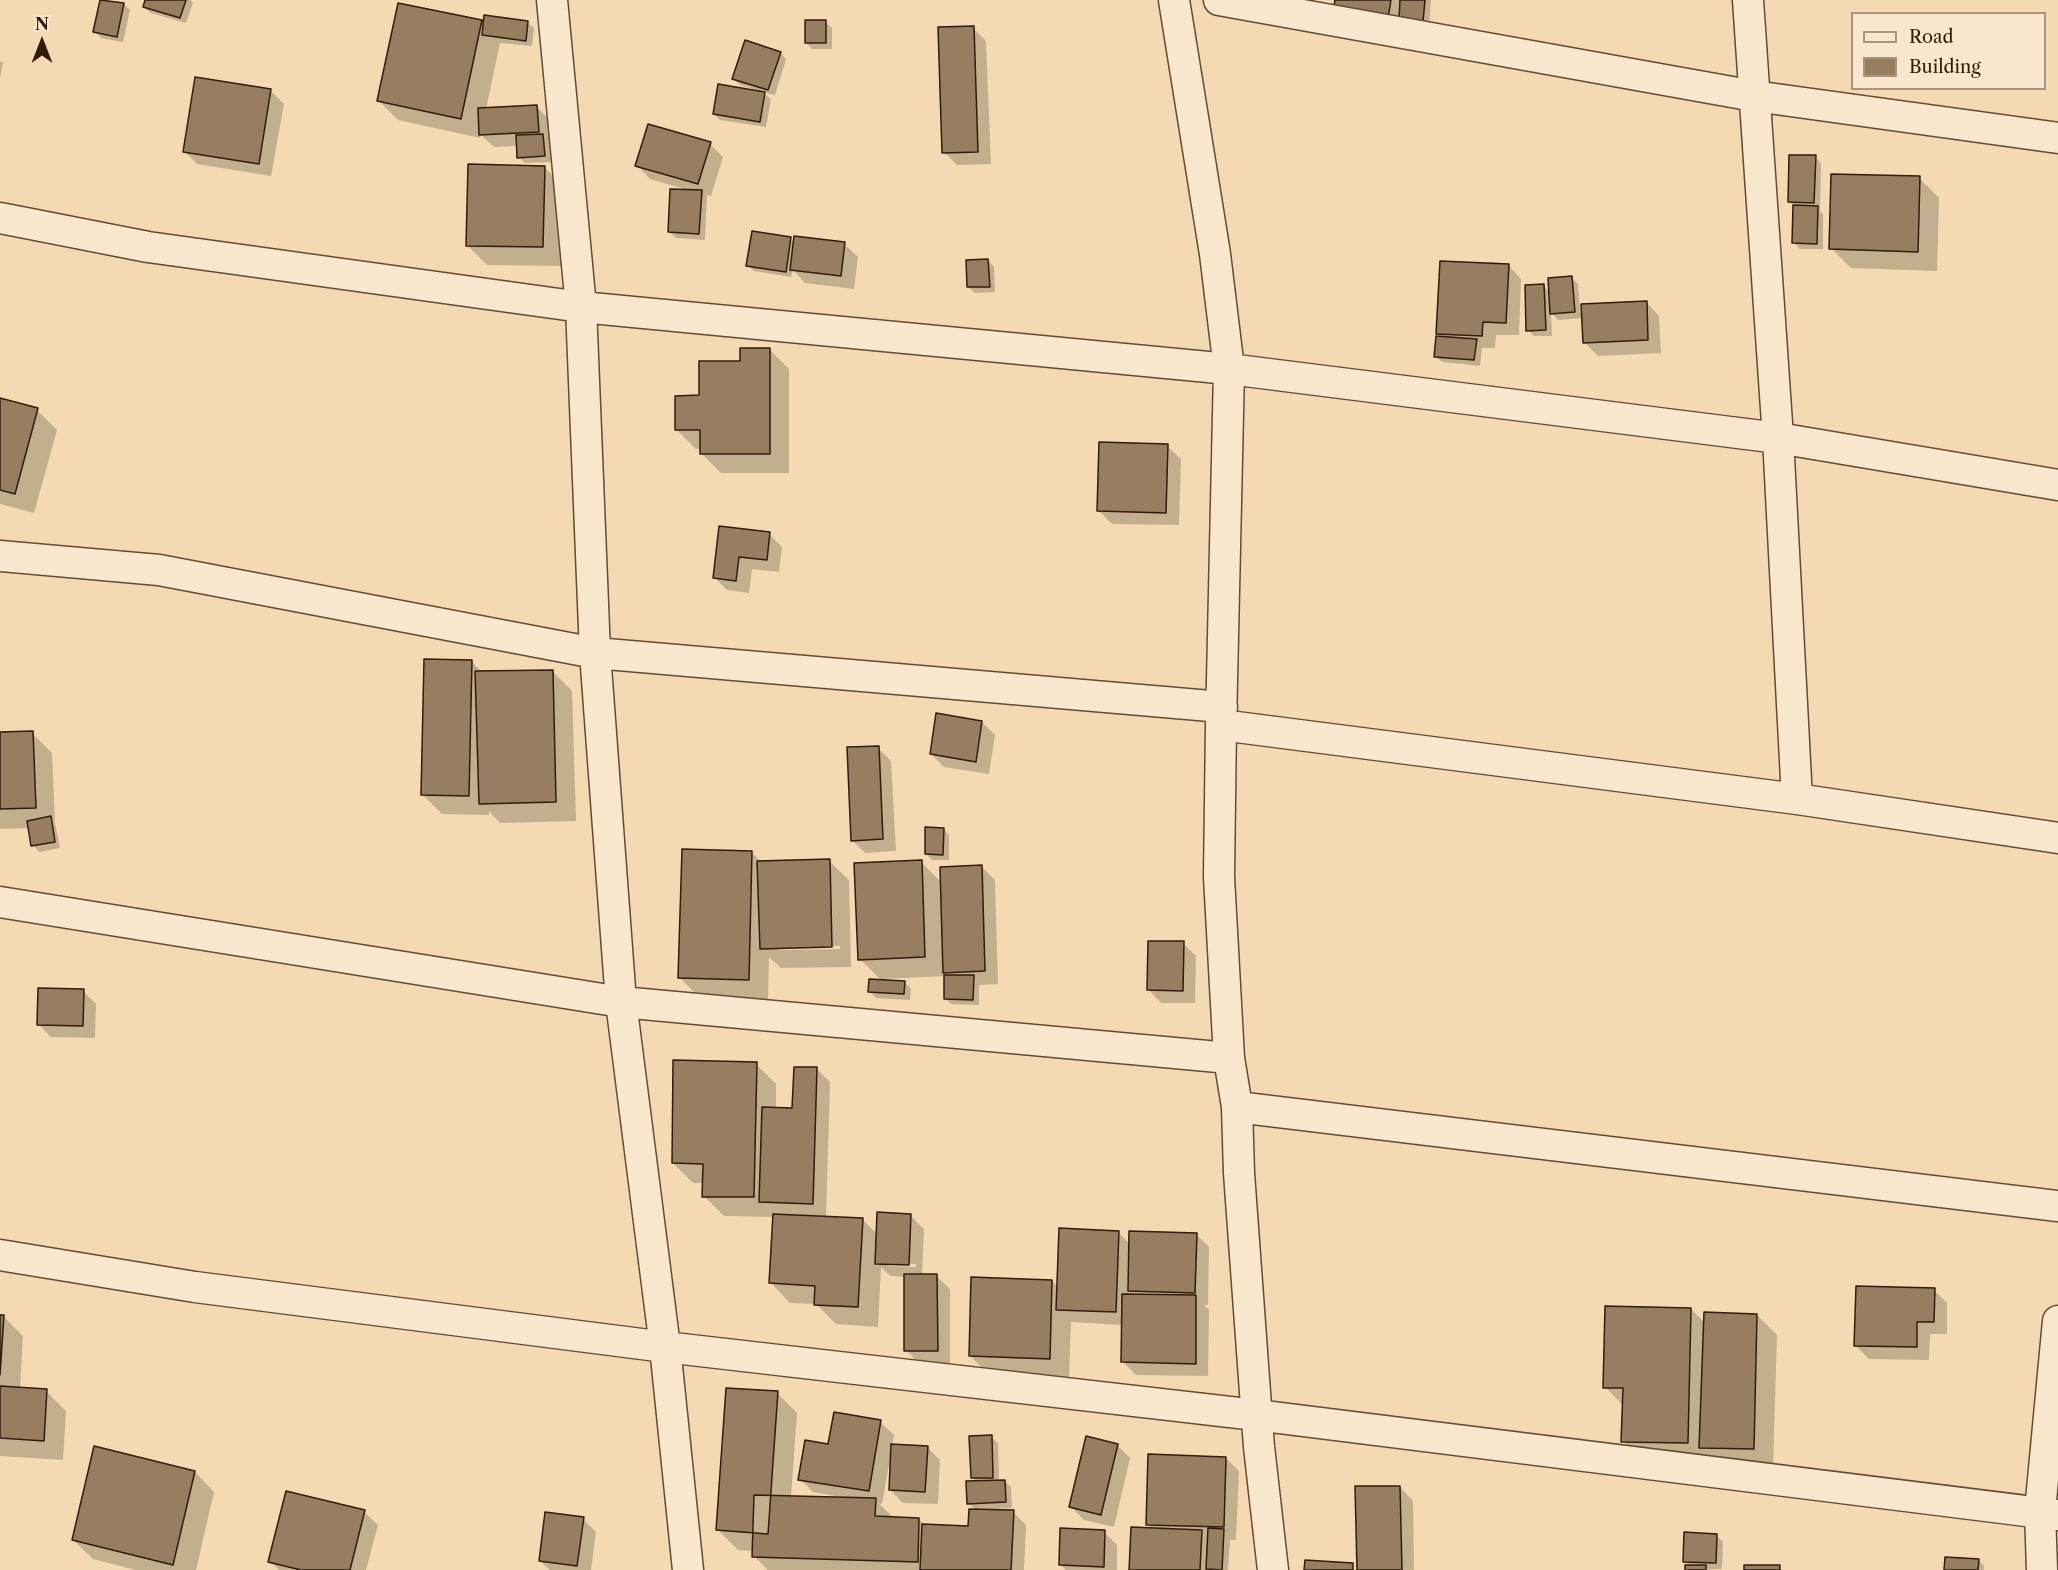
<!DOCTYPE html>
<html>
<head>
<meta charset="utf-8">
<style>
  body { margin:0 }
  #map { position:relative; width:2058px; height:1570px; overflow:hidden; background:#f4dab2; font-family:"Libre Caslon Text",serif }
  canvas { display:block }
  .legend { position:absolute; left:1851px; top:12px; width:195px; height:78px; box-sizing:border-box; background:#f8e7cd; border:2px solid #a9957f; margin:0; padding:8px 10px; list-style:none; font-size:18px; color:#331b0a }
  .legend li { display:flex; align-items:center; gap:12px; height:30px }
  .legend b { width:30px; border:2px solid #a9957f }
  .north { position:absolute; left:12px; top:12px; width:60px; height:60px; -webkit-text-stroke:4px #f8e7cd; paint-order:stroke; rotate:0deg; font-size:16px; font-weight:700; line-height:24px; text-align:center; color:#331b0a }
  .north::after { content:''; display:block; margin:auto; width:21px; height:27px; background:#331b0a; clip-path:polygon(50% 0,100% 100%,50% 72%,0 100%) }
</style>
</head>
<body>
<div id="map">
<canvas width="2058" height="1570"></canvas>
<ul class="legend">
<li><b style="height:8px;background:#f8e7cd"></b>Road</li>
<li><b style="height:16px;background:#977e61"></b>Building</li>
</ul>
<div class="north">N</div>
</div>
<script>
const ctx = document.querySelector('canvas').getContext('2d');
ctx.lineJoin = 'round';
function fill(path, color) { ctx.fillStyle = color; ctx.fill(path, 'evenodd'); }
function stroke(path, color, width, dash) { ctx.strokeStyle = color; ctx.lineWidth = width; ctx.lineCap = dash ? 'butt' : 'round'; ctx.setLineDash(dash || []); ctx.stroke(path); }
fill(new Path2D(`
  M101 0 124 4 130 10 123 42 101 38 95 31Z
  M146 0H190L193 3 186 23 151 13 144 7Z
  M1336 0H1431L1429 27Z
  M481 21 484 25 527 22 534 28 532 46 500 43 486 109 537 107 550 120 551 162 525 163 519 157 518 146 494 147 481 135 480 138 398 120 378 100Z
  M825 22 832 28V49H812L806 42Z
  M973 28 986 41 991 164 957 165 944 152Z
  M780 53 786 59 775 95 763 92 771 99 766 127 720 120 714 114 755 92 756 90 740 85 734 79Z
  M0 61 3 63 0 78Z
  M271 91 284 104 271 176 197 164 184 151Z
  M710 144 723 157 711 196 707 195 705 240 676 238 669 232 688 190 650 179 637 165Z
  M1815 157 1821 163 1820 211 1823 214V249H1800L1793 242 1794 206 1790 202Z
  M544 167 564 187 562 266 487 265 467 245Z
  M1919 178 1939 198 1937 271 1851 268 1831 248Z
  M790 238 795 243 844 244 858 257 854 289 805 283 793 270 791 277 754 271 748 265Z
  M988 260 994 267 995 292 975 293 968 287Z
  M1508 265 1521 279 1519 335H1496L1495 348H1482L1480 366 1442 362 1435 356 1442 338 1438 333Z
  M1572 278 1578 284 1580 313 1646 302 1659 316 1661 353 1598 356 1584 342 1583 318 1558 320 1551 312 1552 336H1534L1528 330 1544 286 1550 293Z
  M769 349 789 369V473H721L701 453V449H696L676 429 701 397 742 363Z
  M0 399 37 410 57 430 34 513 0 504Z
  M1167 446 1181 459 1179 525 1112 524 1098 510Z
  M720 528 769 534 782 547 779 572 752 569 749 593 727 590 714 577Z
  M472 662 483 673 552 671 572 691 576 821 500 823 489 811V815L442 814 422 794Z
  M982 722 995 735 989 774 944 767 931 754Z
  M32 733 52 753 55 823 60 848 39 852 33 845 30 828 0 829V734Z
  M878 748 891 761 896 851 865 853 852 840Z
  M943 829 949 835V860H932L926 854Z
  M752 853 762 862 829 861 849 880 851 967 781 968 769 957 768 999 700 998 680 978ZM840 946V949L778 950V947Z
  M921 862 942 883 982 867 995 880 998 984 979 985V1005L951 1004 945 998 946 976 883 979V981L904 982 911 988 910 1000 876 998 870 992 882 981 860 959Z
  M1183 943 1196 956 1195 1003H1161L1148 989Z
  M83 991 96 1004 95 1038 51 1037 38 1024Z
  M756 1064 776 1084V1109H794L817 1069 830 1082 826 1218 862 1219 878 1235 911 1216 924 1229 922 1276H936L950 1289V1363H919L906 1350V1277L890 1276 881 1267 878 1327 836 1324 816 1304 790 1303 771 1283 774 1217 724 1216 704 1196V1183H693L673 1163ZM888 1263 916 1264V1267L888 1266Z
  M1118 1232 1130 1244 1196 1234 1209 1247 1208 1305H1204L1209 1310 1208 1376 1136 1375 1123 1362V1325L1071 1322 1069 1378 990 1375 970 1356 1052 1281 1059 1288Z
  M1934 1290 1947 1303V1334H1930L1929 1360 1869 1359 1856 1346Z
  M1691 1309 1705 1323 1757 1315 1777 1335 1773 1469 1721 1467 1708 1454V1462L1643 1461 1623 1441 1624 1406 1605 1387Z
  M0 1316H3L23 1336 20 1389 46 1391 66 1411 63 1460 0 1456Z
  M777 1393 797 1413 791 1497 840 1499V1497L813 1492 800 1479 830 1446 880 1422 894 1435 892 1445 927 1447 940 1460 938 1504 903 1503 890 1490 892 1459H890L882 1504 878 1503 894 1518 919 1519 925 1526 970 1527 976 1510 968 1503 977 1482 972 1477 991 1437 998 1443 999 1481H1004L1011 1487 1012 1508 989 1509V1511L1013 1512 1026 1525 1024 1570H768L754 1556V1551L738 1550 718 1530Z
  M1117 1445 1130 1458 1114 1527 1084 1520 1071 1507Z
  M1226 1458 1239 1471 1236 1540H1230L1228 1570H1131L1152 1529 1147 1524Z
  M195 1472 214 1492 196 1570H136L93 1559 73 1540Z
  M1400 1487 1413 1501 1414 1570H1358Z
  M364 1512 378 1525 366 1570H279L270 1561Z
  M583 1519 596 1532 591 1570H550L540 1561Z
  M1104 1532 1117 1545V1570H1066L1060 1565Z
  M1716 1535 1723 1542 1722 1569 1687 1570 1689 1566 1684 1561Z
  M1978 1560 1984 1566V1570H1946Z`), '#0003');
const building = new Path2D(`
  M100 0 124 3 117 37 93 32Z
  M145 0H186L180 18 143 7Z
  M1335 0H1391L1388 18 1333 10Z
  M1400 0H1425L1423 22 1399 20Z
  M398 3 482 20 461 119 377 101Z
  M484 15 528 21 526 41 482 35Z
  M805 20H826V43H805Z
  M974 26 978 152 942 153 938 27Z
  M745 40 781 52 768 90 732 79Z
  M195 77 271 89 259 164 183 152Z
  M718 84 765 92 760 122 713 114Z
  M537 105 539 132 479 135 478 108Z
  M648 124 711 142 698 184 635 166Z
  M543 134 545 156 517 158 516 135Z
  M1789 155H1816L1814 203 1788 202Z
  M468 164 545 166 543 247 466 246Z
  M1831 174 1920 176 1918 252 1829 249Z
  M670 189 702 190 699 234 668 232Z
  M1793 205 1818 206 1817 244 1792 243Z
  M752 231 791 237 786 272 746 266Z
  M794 236 845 242 841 276 790 270Z
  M988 259 990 287H967L966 260Z
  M1440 261 1509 264 1506 323 1483 322 1482 336 1436 334Z
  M1572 276 1575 312 1550 314 1548 278Z
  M1544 284 1546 330 1526 331 1525 285Z
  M1647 301 1648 340 1583 343 1581 304Z
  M1436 336 1477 339 1474 360 1434 357Z
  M740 348H770V454H700V430H675V396L699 395V361H740Z
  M0 398 38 408 15 494 0 490Z
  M1099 442 1168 444 1166 513 1097 511Z
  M719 526 770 532 767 560 739 557 736 581 713 578Z
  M424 659 472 660 469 796 421 795Z
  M553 670 556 802 479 804 475 671Z
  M936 713 982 721 976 762 930 754Z
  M33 731 36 808 0 809V732Z
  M879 746 883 839 851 841 847 747Z
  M51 816 55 842 31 846 27 821Z
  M925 827 944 828 943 855 925 854Z
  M682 849 752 851 749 980 678 978Z
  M830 859 832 947 760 949 757 861Z
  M922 860 925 957 858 960 854 863Z
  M982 865 985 971 943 973 940 867Z
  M1148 941H1184L1183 991 1147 990Z
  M944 975H974L973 1000 944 999Z
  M869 979 905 981 904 994 868 992Z
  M38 988 84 989 83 1026 37 1025Z
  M673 1060 757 1062 754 1197H702L703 1164 672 1163Z
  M794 1067H817L813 1204 759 1202 762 1107 792 1108Z
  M877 1212 911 1214 909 1265 875 1264Z
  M773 1214 863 1218 858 1307 814 1305 815 1286 769 1283Z
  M1059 1228 1119 1231 1116 1312 1056 1310Z
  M1129 1231 1197 1233 1195 1293 1128 1291Z
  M904 1274H937L938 1351H904Z
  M971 1277 1052 1280 1050 1359 969 1356Z
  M1856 1286 1935 1288 1934 1322H1917V1347L1854 1346Z
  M1122 1294 1196 1295V1364L1121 1362Z
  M1605 1306 1691 1308 1688 1443 1621 1442 1623 1388H1603Z
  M1704 1312 1757 1314 1754 1449 1699 1448Z
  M0 1315H4L0 1375Z
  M0 1386 47 1389 44 1441 0 1438Z
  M726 1388 778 1391 768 1534 716 1530Z
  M834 1412 881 1420 869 1491 798 1480 805 1440 828 1444Z
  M992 1435 993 1478H971L969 1436Z
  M1086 1436 1118 1444 1101 1515 1069 1507Z
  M891 1444 928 1446 925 1492 889 1490Z
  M94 1446 195 1471 173 1565 72 1540Z
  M1148 1454 1226 1457 1224 1527 1146 1525Z
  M1005 1480 1006 1502 967 1504 966 1481Z
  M1355 1486H1400L1402 1570H1357Z
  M286 1491 365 1510 350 1570H301L268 1562Z
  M754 1495 876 1498 875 1516 919 1518 918 1562 752 1557Z
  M969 1509 1014 1510 1011 1570H920L922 1524 968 1526Z
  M545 1512 584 1517 577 1566 539 1561Z
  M1131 1527 1202 1530 1200 1570H1129Z
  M1060 1528 1105 1530 1104 1567 1059 1565Z
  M1208 1528 1224 1529 1222 1570 1206 1569Z
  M1684 1532 1717 1534 1716 1563 1683 1562Z
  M1945 1557 1979 1559 1978 1570H1944Z
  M1305 1560 1353 1563V1570H1304Z
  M1685 1565H1706V1570H1685Z
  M1744 1565H1780V1570H1744Z`);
fill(building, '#977e61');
stroke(building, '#331b0a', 1.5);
const street = new Path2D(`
  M552 0 581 307 595 653 621 1002 665 1347 688 1570
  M1174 0 1215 254 1229 369 1221 725 1219 877 1229 1058 1237 1107 1239 1173 1259 1447 1273 1570
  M1219 0 1754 96 2058 138
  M1748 0 1778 438 1797 799
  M0 218 148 247 581 307 1229 369 1778 438 2058 485
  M0 556 159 570 595 653 1222 707
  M1221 725 1797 799 2058 838
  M0 902 621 1002 1229 1058
  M1237 1107 2058 1206
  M0 1255 195 1287 665 1347 1256 1415 2058 1515
  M2042 1570 2040 1511 2058 1321`);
stroke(street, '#634b34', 33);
stroke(street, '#f8e7cd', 30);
</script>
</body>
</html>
